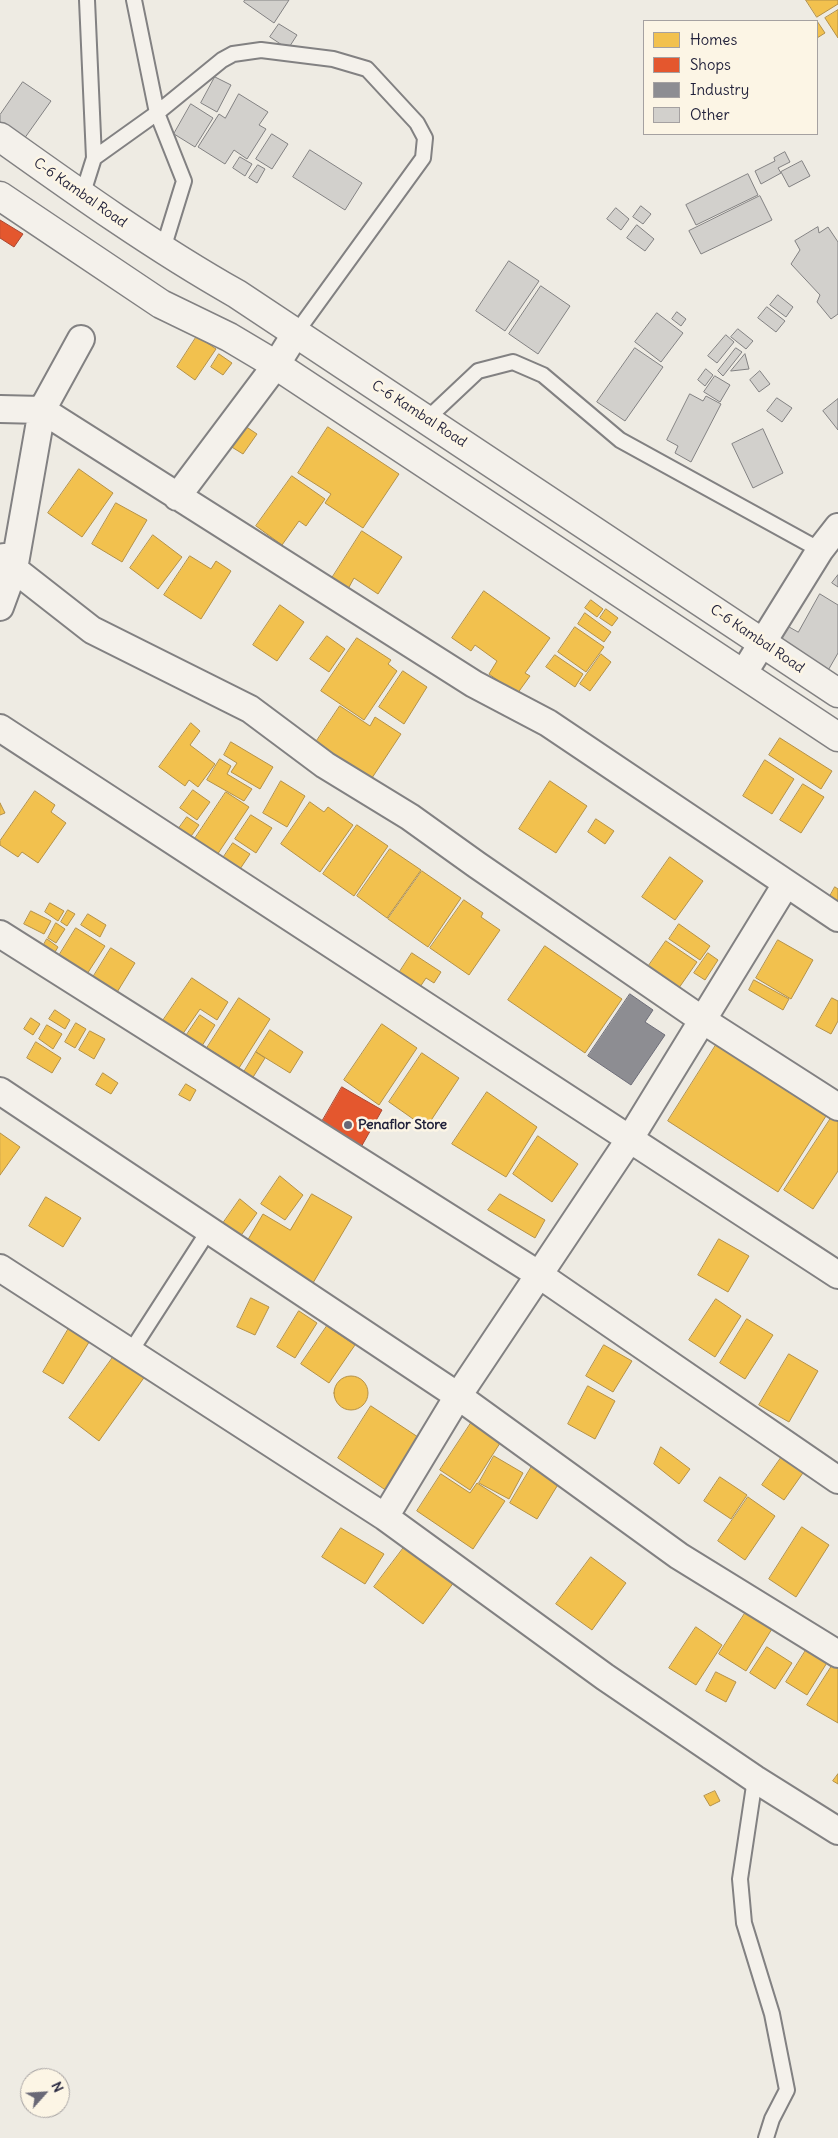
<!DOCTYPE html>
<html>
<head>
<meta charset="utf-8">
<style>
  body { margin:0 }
  #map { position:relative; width:838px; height:2138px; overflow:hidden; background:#eeebe3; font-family:Delius,sans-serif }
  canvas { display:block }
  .legend { position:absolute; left:643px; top:20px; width:175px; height:115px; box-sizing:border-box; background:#fcf5e5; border:1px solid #a5a1a1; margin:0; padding:6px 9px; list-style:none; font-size:15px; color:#22223b }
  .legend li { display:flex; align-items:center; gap:10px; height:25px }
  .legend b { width:25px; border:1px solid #a5a1a1 }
  .north { position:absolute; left:20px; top:2068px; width:50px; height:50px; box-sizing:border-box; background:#fcf5e5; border:1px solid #a5a1a1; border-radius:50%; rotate:64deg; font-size:14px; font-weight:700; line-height:20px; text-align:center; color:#22223b }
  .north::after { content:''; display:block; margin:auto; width:18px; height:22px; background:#696876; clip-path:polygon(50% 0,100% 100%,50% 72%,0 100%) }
</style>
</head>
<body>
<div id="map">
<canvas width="838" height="2138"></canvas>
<ul class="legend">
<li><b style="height:14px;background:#f2c14e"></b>Homes</li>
<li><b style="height:14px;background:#e4572e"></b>Shops</li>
<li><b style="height:14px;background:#8d8d92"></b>Industry</li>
<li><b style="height:14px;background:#d2d0cc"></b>Other</li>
</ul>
<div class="north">N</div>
</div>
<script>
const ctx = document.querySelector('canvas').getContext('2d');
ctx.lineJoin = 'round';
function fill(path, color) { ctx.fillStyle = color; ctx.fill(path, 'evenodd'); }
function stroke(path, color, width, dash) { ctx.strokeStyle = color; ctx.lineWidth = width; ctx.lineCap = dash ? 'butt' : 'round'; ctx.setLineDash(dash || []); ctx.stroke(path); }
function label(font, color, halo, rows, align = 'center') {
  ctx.font = font + ' Delius,sans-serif'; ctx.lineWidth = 5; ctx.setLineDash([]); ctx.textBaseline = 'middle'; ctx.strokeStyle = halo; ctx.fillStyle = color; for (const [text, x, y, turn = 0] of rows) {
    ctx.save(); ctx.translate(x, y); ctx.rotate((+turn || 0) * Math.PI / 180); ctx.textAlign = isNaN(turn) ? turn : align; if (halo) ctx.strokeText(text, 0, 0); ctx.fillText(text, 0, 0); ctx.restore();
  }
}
const homes = new Path2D(`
  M806 0H838V4L817 17Z
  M838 10V38L825 18Z
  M817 21 825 33 817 38Z
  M197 336 216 349 195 380 177 367Z
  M219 354 232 363 223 375 211 367Z
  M236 420 257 434 243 454 222 441Z
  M328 427 399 474 363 528 325 503 331 494 298 473Z
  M79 469 113 493 82 537 48 513Z
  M292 476 325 499 306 526 299 521 282 545 256 526Z
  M116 503 147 520 122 562 92 544Z
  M362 531 402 557 378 594 354 578 348 589 332 578Z
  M153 535 182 557 158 589 130 568Z
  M190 556 211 569 216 561 231 571 201 619 164 595Z
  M484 591 550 638 525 673 530 676 517 694 489 674 497 661 475 645 471 651 452 638Z
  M591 600 603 609 597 617 585 608Z
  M280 605 304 622 277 661 253 645Z
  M606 609 618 618 612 626 600 618Z
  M585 613 611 632 604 642 578 624Z
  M575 627 604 647 586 672 558 652Z
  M327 636 345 649 329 672 310 659Z
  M357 638 391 660 388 664 397 671 364 720 321 691Z
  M601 654 611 662 590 691 580 684Z
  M555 655 583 674 575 687 546 667Z
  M403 671 427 687 404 724 379 707Z
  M340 706 370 726 375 717 401 734 366 787 314 745Z
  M191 723 200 731 190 745 215 764 198 787 189 780 185 786 159 767Z
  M780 738 832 771 821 789 769 755Z
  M231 742 273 767 260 789 231 772 237 763 224 755Z
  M220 759 231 766 227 774 252 789 244 801 207 780Z
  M765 760 794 779 772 814 743 796Z
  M281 781 305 796 287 827 263 813Z
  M550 781 587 806 556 853 519 829Z
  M803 784 824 797 801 833 780 820Z
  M193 790 210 802 197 820 180 808Z
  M35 791 55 805 51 812 66 823 38 863 22 852 18 857 0 845V841Z
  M226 792 249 807 215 858 192 843Z
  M310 802 324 812 328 807 353 825 320 872 281 844Z
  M0 803 5 813 0 815Z
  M251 815 272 828 256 853 235 839Z
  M187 817 199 825 189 839 177 831Z
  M596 819 614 831 605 844 588 832Z
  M357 825 388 846 354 896 323 874Z
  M233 843 250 854 238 872 221 861Z
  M390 849 421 870 387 918 357 896Z
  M670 857 703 881 675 920 642 897Z
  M422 871 461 898 428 947 388 919Z
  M835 887 838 889V903L829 898Z
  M464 900 483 913 481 917 500 930 469 975 430 948Z
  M50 903 64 911 58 921 45 912Z
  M68 910 75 914 67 926 61 922Z
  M31 911 51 921 44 934 24 924Z
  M88 914 106 925 100 937 81 925Z
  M56 923 65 929 56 943 48 938Z
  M679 924 710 946 700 960 669 939Z
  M76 928 105 946 80 985 52 967Z
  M47 939 58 947 48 964 37 957Z
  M778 940 813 960 791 999 756 978Z
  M666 941 697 962 674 995 643 974Z
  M545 946 622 999 585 1053 508 1000Z
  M111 948 135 963 111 1002 87 987Z
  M412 953 441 972 434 983 426 978 418 990 397 976Z
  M708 953 718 960 705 980 694 973Z
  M192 978 228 1002 217 1020 200 1009 182 1035 162 1022Z
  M754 980 789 999 783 1010 749 990Z
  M239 998 270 1019 239 1068 207 1048Z
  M832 998 838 1001V1021L831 1034 816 1026Z
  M55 1010 70 1020 65 1029 49 1019Z
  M200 1015 215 1025 200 1049 184 1039Z
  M31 1018 40 1024 33 1035 24 1029Z
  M76 1023 86 1029 75 1048 65 1042Z
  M382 1024 417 1048 379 1105 344 1080Z
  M47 1025 62 1034 53 1049 39 1039Z
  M270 1030 303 1052 290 1073 256 1052Z
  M90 1031 105 1039 94 1059 79 1050Z
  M36 1042 61 1058 52 1073 27 1058Z
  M716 1045 826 1116 778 1192 668 1121Z
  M256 1052 265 1058 250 1082 241 1077Z
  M422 1053 459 1078 426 1128 389 1102Z
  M103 1073 118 1083 111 1094 96 1085Z
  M186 1084 196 1090 190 1101 179 1095Z
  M487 1092 537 1127 506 1177 452 1144Z
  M833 1115 838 1118V1171L813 1209 784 1190Z
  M0 1133 20 1147 0 1175Z
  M538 1136 578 1164 552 1202 513 1174Z
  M280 1176 303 1195 285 1220 261 1204Z
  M312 1194 352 1217 310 1288 243 1248 263 1214 290 1230Z
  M500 1194 545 1220 535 1238 488 1210Z
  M46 1197 81 1218 63 1247 29 1226Z
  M240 1199 257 1213 237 1241 219 1229Z
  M719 1239 749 1256 728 1292 698 1275Z
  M251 1298 269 1307 255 1335 237 1327Z
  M716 1299 741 1316 715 1357 689 1340Z
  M299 1311 317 1323 295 1358 277 1347Z
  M747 1319 773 1335 745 1379 720 1363Z
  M72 1323 91 1339 63 1384 43 1372Z
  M327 1326 355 1345 329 1383 301 1364Z
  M604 1345 632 1361 613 1392 586 1376Z
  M119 1349 148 1372 99 1441 69 1418Z
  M789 1354 818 1371 789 1422 759 1405Z
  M334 1393a17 17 0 1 1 34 0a17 17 0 1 1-34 0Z
  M588 1386 615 1401 595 1439 568 1424Z
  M371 1406 424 1441 390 1493 338 1458Z
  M473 1420 502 1440 470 1490 440 1470Z
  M661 1447 690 1469 679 1484 654 1464Z
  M783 1455 805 1470 784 1500 762 1485Z
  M494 1456 523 1473 509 1499 479 1483Z
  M535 1461 562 1478 537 1519 510 1503Z
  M441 1474 470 1493 477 1483 505 1501 473 1549 417 1511Z
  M720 1477 747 1495 731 1519 704 1501Z
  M748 1497 775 1516 745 1560 718 1541Z
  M802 1527 829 1545 796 1597 769 1579Z
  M341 1528 384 1554 365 1584 322 1557Z
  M408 1542 457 1578 423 1624 374 1587Z
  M591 1557 626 1583 592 1630 556 1604Z
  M749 1607 775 1624 746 1671 719 1654Z
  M696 1627 722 1645 696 1685 669 1668Z
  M813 1639 833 1653 807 1695 786 1682Z
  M767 1647 792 1663 775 1689 750 1673Z
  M838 1656V1723L807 1705Z
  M716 1672 736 1682 726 1702 706 1691Z
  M838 1774V1784L833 1781Z
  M715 1791 720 1801 710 1806 704 1796Z`);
fill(homes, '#f2c14e');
stroke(homes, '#b49148', 1);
const shops = new Path2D(`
  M0 220 23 234 14 247 0 238Z
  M342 1087 382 1110 356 1156 316 1132Z`);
fill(shops, '#e4572e');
stroke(shops, '#aa4732', 1);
const industry = new Path2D(`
  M630 994 653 1010 645 1022 665 1035 631 1085 588 1056Z`);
fill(industry, '#8d8d92');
stroke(industry, '#6d6d78', 1);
const building = new Path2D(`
  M245 0H289L274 23 244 2Z
  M279 24 297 35 288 49 270 37Z
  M215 77 231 85 217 112 201 103Z
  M23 82 51 101 24 139 0 122V115Z
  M239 94 268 112 259 125 266 129 247 159 234 150 225 164 198 147 219 114 225 118Z
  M191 104 213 118 195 147 174 134Z
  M272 134 288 144 272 169 256 159Z
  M310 150 362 183 345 210 293 177Z
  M785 152 790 162 778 168 781 173 761 184 755 171 775 161 774 158Z
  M240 157 252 164 245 176 233 168Z
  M802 161 810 176 789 187 781 172Z
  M258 165 265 169 257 183 249 178Z
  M748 174 758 195 696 225 686 205Z
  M760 196 772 220 701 254 689 231Z
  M641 206 651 214 643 224 633 217Z
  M616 208 629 219 621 230 607 219Z
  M637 225 654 239 645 251 627 238Z
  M818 227 819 233 828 227 838 242V314L831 319 817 302 820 295 791 264 800 250 795 241Z
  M509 261 539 281 505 331 476 311Z
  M541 286 570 306 538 354 509 334Z
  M778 295 793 307 786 317 770 305Z
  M767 307 785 321 776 332 758 318Z
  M677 312 686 319 681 326 672 319Z
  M657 313 683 333 661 362 635 342Z
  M738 329 753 341 746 349 731 337Z
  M726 335 734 342 717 363 708 356Z
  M635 348 663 367 625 421 597 402Z
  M736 348 742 352 723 376 718 371Z
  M745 354 749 369 731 371Z
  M706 369 713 375 705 386 698 380Z
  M760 371 770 384 759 392 750 380Z
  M715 376 730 385 720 402 704 392Z
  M690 394 703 401 706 396 721 404 691 462 675 453 678 446 667 440Z
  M777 398 792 408 782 422 767 411Z
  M838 399V430L823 411Z
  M763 429 783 473 753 488 732 444Z
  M838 575V587L832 583Z
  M820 594 838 605V653L826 674 771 642 782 623 798 632Z`);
fill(building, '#d2d0cc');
stroke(building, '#828182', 1);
const lane = new Path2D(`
  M134 0 157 113 184 181 163 249
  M94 158 157 113 222 60 233 54 261 50 333 59 367 69 417 123 425 138 423 158 296 333
  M82 196 94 158 87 0
  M427 419 478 371 513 362 543 375 620 440 820 550
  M131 1351 209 1230
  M755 1779 740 1879 744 1923 772 2014 787 2090 772 2119 766 2138`);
const street = new Path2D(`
  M0 409 42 410 81 339
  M177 497 276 365 296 333
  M4 557 14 569 92 630 250 709 325 765 410 817 477 865 704 1021 838 1107
  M0 607 14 569 42 410 474 684 548 723 838 918
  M743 674 820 550 838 527
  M0 728C280 909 558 1094 838 1275
  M0 934 538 1274 838 1480
  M0 1091 458 1396 679 1556 838 1654
  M0 1268 385 1517 605 1677 755 1779 838 1831
  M385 1517 458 1396 629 1140 786 884`);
const secondary = new Path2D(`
  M0 137C77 192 154 247 237 294L838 693
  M0 196 161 304 229 337 276 365 838 737`);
stroke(lane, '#828182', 18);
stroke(street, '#828182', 30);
stroke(secondary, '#828182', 31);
stroke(lane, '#f4f1eb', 14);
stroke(street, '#f4f1eb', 26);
stroke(secondary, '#f4f1eb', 28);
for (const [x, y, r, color] of [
  [348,1125,5,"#696876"]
]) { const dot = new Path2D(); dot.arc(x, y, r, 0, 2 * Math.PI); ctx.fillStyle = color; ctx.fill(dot); stroke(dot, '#fcf5e5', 2); }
label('14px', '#22223b', '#fcf5e5', [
  ["C-6 Kambal Road",80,193,35],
  ["C-6 Kambal Road",419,414,33],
  ["C-6 Kambal Road",757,639,34]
]);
label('bold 14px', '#22223b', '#fcf5e5', [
  ["Penaflor Store",358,1125]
], 'left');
</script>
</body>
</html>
